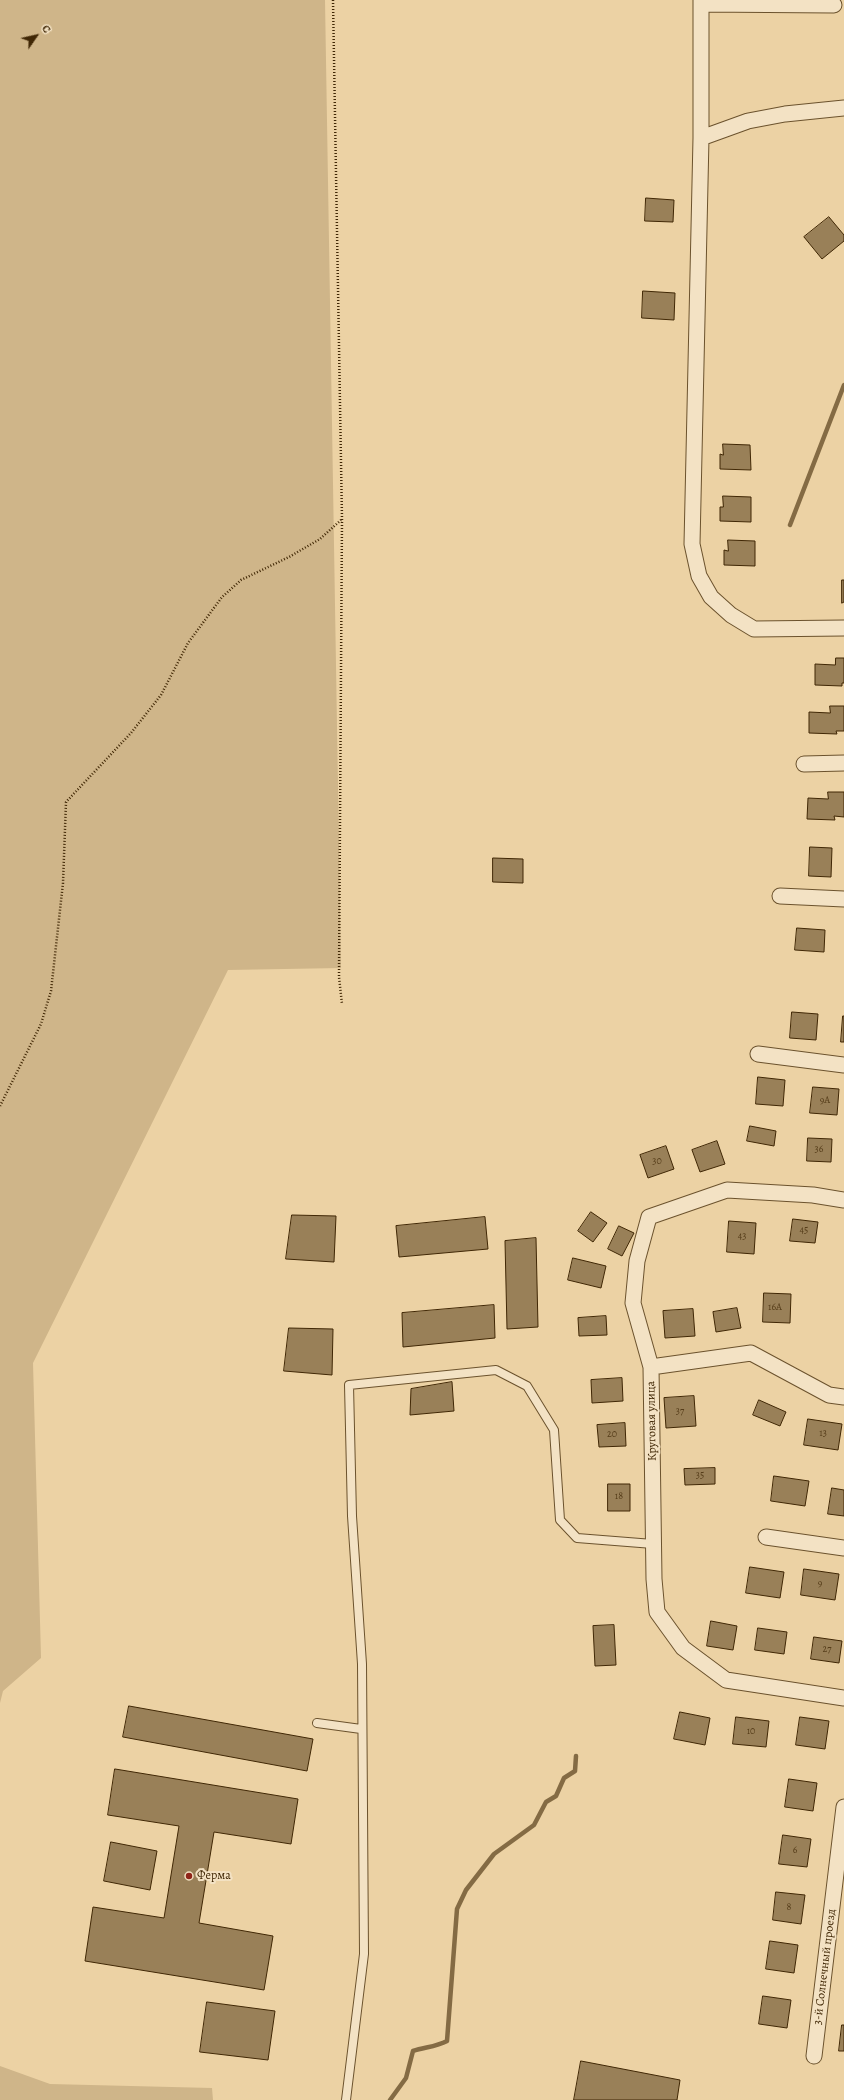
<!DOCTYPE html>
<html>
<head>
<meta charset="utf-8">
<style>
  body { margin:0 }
  #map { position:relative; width:844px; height:2100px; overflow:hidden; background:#ecd2a4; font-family:Alegreya,serif }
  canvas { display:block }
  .north { position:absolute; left:16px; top:16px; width:40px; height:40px; -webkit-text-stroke:3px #f3e2c4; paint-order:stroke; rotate:56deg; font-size:11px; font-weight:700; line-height:16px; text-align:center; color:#402705 }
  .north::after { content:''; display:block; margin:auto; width:14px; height:18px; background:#402705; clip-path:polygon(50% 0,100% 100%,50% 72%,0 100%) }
</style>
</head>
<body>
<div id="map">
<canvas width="844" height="2100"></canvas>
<div class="north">С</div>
</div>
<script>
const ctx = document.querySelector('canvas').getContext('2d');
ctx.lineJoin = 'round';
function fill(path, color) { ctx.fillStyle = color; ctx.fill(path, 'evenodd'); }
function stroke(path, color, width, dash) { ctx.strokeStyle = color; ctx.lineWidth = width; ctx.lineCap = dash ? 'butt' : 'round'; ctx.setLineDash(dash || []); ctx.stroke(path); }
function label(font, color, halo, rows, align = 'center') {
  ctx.font = font + ' Alegreya,serif'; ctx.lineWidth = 4; ctx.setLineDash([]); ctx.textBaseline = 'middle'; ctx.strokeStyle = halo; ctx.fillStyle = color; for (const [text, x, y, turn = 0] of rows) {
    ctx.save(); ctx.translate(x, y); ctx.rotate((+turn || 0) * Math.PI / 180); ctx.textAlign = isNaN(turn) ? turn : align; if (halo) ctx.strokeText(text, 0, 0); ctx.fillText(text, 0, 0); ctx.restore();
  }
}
fill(new Path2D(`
  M0 0H325L341 968 228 970 33 1363 41 1658 3 1691 0 1703Z
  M0 2066 50 2084 212 2088 213 2100H0Z`), '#cfb589');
stroke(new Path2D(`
  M790 525 844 385
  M390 2100 406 2078 413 2051C425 2047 436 2047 447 2041L457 1909 466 1890 494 1854 534 1825 546 1802 556 1796 564 1778 575 1771 576 1756`), '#846b44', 4.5);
const building = new Path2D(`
  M646 198 674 200 673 222 645 221Z
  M829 217 844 235V241L822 259 804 237Z
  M643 291 675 293 674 320 642 318Z
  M723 444 750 445 751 470 720 469V454L723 455Z
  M723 496 751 497V522L720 521V507H723Z
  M728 540 755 541V566L724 565V550L728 551Z
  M842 580H844V602L842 603Z
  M836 658H844V683H842V686L815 685V664L835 665Z
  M830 706H844V731H836L837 734 809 733V712L830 713Z
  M828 792H844V817L834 816 835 820 807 819 808 798 828 799Z
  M810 847 832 848 831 877 809 876Z
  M493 858 523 859V883L493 882Z
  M797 928 825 930 824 952 795 950Z
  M792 1012 818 1014 816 1040 790 1038Z
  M843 1016H844V1042H841Z
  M758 1077 785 1080 783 1106 756 1104Z
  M813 1087 839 1089 837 1115 810 1113Z
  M750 1126 776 1131 774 1146 747 1141Z
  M808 1138 832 1139 831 1162 807 1161Z
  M717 1141 725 1164 700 1172 692 1150Z
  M666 1146 674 1169 648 1178 640 1155Z
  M591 1212 607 1223 593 1242 578 1231Z
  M292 1215 336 1216 334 1262 286 1259Z
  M485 1217 488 1249 399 1257 396 1226Z
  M793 1219 818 1222 815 1243 790 1241Z
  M729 1221 756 1223 754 1254 727 1252Z
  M619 1226 634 1233 622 1256 608 1249Z
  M536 1238 538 1327 507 1329 505 1241Z
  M573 1258 606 1266 601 1288 568 1280Z
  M764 1293 791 1294 790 1323 763 1322Z
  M494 1305 495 1338 403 1347 402 1313Z
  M737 1308 741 1328 716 1332 713 1312Z
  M693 1309 695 1336 665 1338 663 1311Z
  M606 1316 607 1335 579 1336 578 1318Z
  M289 1328 333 1329 332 1375 284 1371Z
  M622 1378 623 1401 592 1403 591 1380Z
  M452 1382 454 1411 410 1415 411 1389Z
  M694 1396 696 1426 666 1428 664 1398Z
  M759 1400 786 1412 780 1426 753 1415Z
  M808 1419 842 1424 838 1450 804 1445Z
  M625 1423 626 1446 599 1447 597 1425Z
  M715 1468V1484L685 1485 684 1469Z
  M774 1476 809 1481 805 1506 771 1501Z
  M608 1484H630V1511H608Z
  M832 1488 844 1490V1516L828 1514Z
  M750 1567 784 1572 780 1598 746 1593Z
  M804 1569 839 1574 835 1600 801 1595Z
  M711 1621 737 1626 733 1650 707 1646Z
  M614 1625 616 1665 595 1666 593 1626Z
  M758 1628 787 1632 784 1654 755 1650Z
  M814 1637 842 1641 839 1663 811 1659Z
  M129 1706 313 1739 307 1771 123 1737Z
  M680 1712 710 1718 705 1745 674 1739Z
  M736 1717 769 1721 766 1747 733 1744Z
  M800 1717 829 1721 825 1749 796 1745Z
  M115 1769 298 1799 291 1844 214 1832 199 1923 273 1936 264 1990 85 1961 93 1907 164 1918 179 1826 108 1815Z
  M789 1779 817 1783 813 1811 785 1807Z
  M783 1835 811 1839 807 1867 779 1864Z
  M111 1842 157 1851 150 1890 104 1881Z
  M776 1892 805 1895 801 1924 773 1920Z
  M770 1941 798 1945 794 1973 766 1969Z
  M763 1996 791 2000 787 2028 759 2024Z
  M207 2002 275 2011 268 2060 200 2052Z
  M842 2025H844V2051H839Z
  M581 2061 680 2080 677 2100H574Z`);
fill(building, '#998058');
stroke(building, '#402705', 1);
const service = new Path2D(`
  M317 1723 361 1729
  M346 2100 364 1954 362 1664 352 1516 349 1385 496 1370 527 1386 554 1430 560 1520 577 1538 653 1544`);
const minor = new Path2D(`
  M701 0V138L692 544 699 576 711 597 731 615 754 629 844 628
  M701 4 834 5
  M701 138 748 121 785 114 844 108
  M804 764 844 763
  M780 896 844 899
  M758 1054 844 1065
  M844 1200 813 1195 727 1190 649 1217 637 1261 633 1303 651 1367 654 1579 657 1612 683 1648 726 1680 844 1698
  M651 1367 751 1353 829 1395 844 1397
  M766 1537 844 1548
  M814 2056 844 1807`);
stroke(service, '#6b522d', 10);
stroke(minor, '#6b522d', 17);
stroke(new Path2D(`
  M333 0 342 519 339 977 342 1004
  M0 1106 41 1024 51 991 63 883 66 802 131 733 161 695 188 643 222 597 241 580 289 557 320 539 341 520`), '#402705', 2.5, [1, 2]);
stroke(service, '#f3e2c4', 8);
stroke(minor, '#f3e2c4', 15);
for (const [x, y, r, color] of [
  [189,1876,4,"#8f2418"]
]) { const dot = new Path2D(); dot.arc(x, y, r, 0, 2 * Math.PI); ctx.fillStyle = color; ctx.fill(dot); stroke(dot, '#f3e2c4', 1.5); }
label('10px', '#563d1a', null, [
  ["9А",825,1101],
  ["36",819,1150],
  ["30",657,1162],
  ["45",804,1231],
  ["43",742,1237],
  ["16А",775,1308],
  ["37",680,1412],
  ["13",823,1434],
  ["20",612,1435],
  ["35",700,1476],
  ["18",619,1497],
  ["9",820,1584],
  ["27",827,1650],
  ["10",751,1732],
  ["6",795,1851],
  ["8",789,1908]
]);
label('12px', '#402705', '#f3e2c4', [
  ["Круговая улица",652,1421,-91],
  ["3-й Солнечный проезд",825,1967,-83]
]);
label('12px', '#402705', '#f3e2c4', [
  ["Ферма",197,1876]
], 'left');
</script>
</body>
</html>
